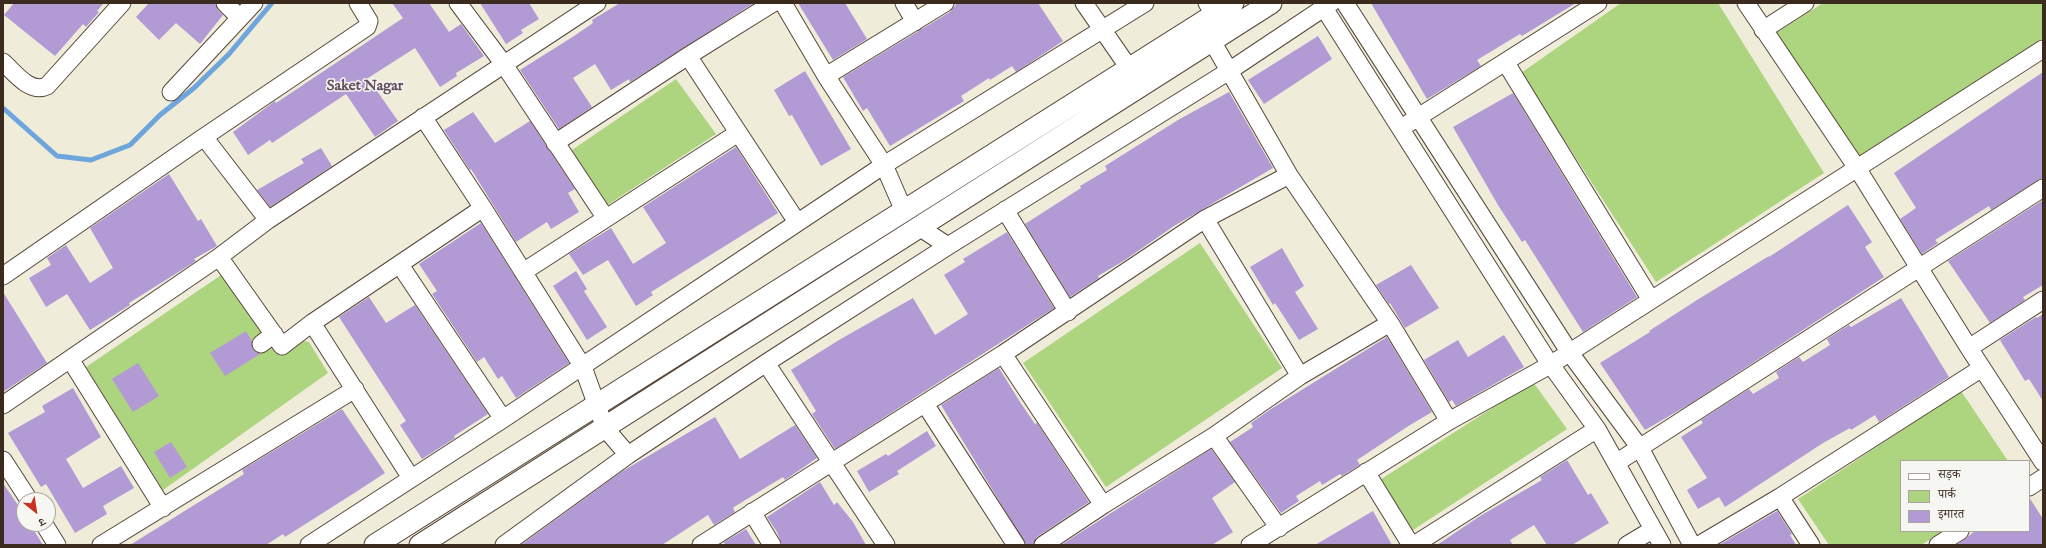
<!DOCTYPE html>
<html>
<head>
<meta charset="utf-8">
<style>
  body { margin:0 }
  #map { position:relative; width:2046px; height:548px; overflow:hidden; background:#f0ecda; font-family:"IM FELL English","Noto Serif Devanagari",serif }
  canvas { display:block }
  .frame { position:absolute; inset:0; border:4px solid #3b2a1e; pointer-events:none }
  .legend { position:absolute; left:1900px; top:460px; width:130px; height:72px; box-sizing:border-box; background:#f6f6f2; border:1px solid #aba49d; margin:0; padding:5px 7px; list-style:none; font-size:12px; color:#3b2a1e }
  .legend li { display:flex; align-items:center; gap:8px; height:20px }
  .legend b { width:20px; border:1px solid #aba49d }
  .north { position:absolute; left:16px; top:492px; width:40px; height:40px; box-sizing:border-box; background:#f6f6f2; border:1px solid #aba49d; border-radius:50%; rotate:150deg; font-size:11px; font-weight:700; line-height:16px; text-align:center; color:#3b2a1e }
  .north::after { content:''; display:block; margin:auto; width:14px; height:18px; background:#c8321e; clip-path:polygon(50% 0,100% 100%,50% 72%,0 100%) }
</style>
</head>
<body>
<div id="map">
<canvas width="2046" height="548"></canvas>
<div class="frame"></div>
<ul class="legend">
<li><b style="height:5px;background:#fff"></b>सड़क</li>
<li><b style="height:11px;background:#add47f"></b>पार्क</li>
<li><b style="height:11px;background:#b29ad4"></b>इमारत</li>
</ul>
<div class="north">उ</div>
</div>
<script>
const ctx = document.querySelector('canvas').getContext('2d');
ctx.lineJoin = 'round';
function fill(path, color) { ctx.fillStyle = color; ctx.fill(path, 'evenodd'); }
function stroke(path, color, width, dash) { ctx.strokeStyle = color; ctx.lineWidth = width; ctx.lineCap = dash ? 'butt' : 'round'; ctx.setLineDash(dash || []); ctx.stroke(path); }
function label(font, color, halo, rows, align = 'center') {
  ctx.font = font + ' "IM FELL English",serif'; ctx.lineWidth = 3; ctx.setLineDash([]); ctx.textBaseline = 'middle'; ctx.strokeStyle = halo; ctx.fillStyle = color; for (const [text, x, y, turn = 0] of rows) {
    ctx.save(); ctx.translate(x, y); ctx.rotate((+turn || 0) * Math.PI / 180); ctx.textAlign = isNaN(turn) ? turn : align; if (halo) ctx.strokeText(text, 0, 0); ctx.fillText(text, 0, 0); ctx.restore();
  }
}
fill(new Path2D(`
  M1621 3H1718L1824 173 1656 282 1521 73Z
  M1823 3H2043V38L1860 157 1773 35Z
  M676 79 716 134 606 206 572 150Z
  M1200 243 1282 368 1106 487 1023 363Z
  M230 269 279 336 309 342 328 373 163 490 86 367Z
  M1533 382 1567 429 1410 532 1375 483Z
  M1961 391 2008 461H1901V531H1944L1921 545H1829L1798 499Z`), '#add47f');
stroke(new Path2D(`
  M3 108 57 156 91 160 130 145 160 115 194 88 229 54 272 3`), '#6ea5dc', 5);
fill(new Path2D(`
  M14 3H104L97 11 99 12 86 27 83 24 55 56 4 15Z
  M149 3H215L218 10 223 15 200 44 176 23 159 40 136 17Z
  M392 3H429L449 32 461 24 484 56 456 73 457 76 440 87 415 48 368 78 398 121 375 137 346 94 272 143 270 140 248 155 233 132 275 101 276 103 403 18Z
  M480 3H529L539 19 521 30 523 33 506 44Z
  M620 3H754L630 82 629 79 611 90 595 64 573 78 592 107 559 129 520 70 574 36 593 23 592 20Z
  M798 3H845L867 39 833 60Z
  M957 3H1038L1063 41 1016 72 1012 66 990 80 989 78 961 96 964 101 890 146 867 108 863 111 843 77 950 12Z
  M1371 3H1576L1522 36 1520 34 1477 60 1481 66 1427 99Z
  M1318 36 1332 59 1264 104 1248 80Z
  M805 71 851 149 821 166 792 115 789 116 774 90Z
  M2043 72V178L2038 180 1991 210 1989 206 1935 240 1938 243 1922 254 1900 219 1916 208 1894 173Z
  M1229 92 1273 168 1174 226 1125 260 1098 276 1099 278 1070 297 1025 224 1081 188 1080 186 1107 170 1105 166 1178 120Z
  M1513 93 1637 297 1583 332 1525 240 1522 242 1498 205 1453 127Z
  M473 112 495 143 530 121 575 189 568 193 579 212 551 229 547 222 516 242 471 169 470 170 444 130Z
  M736 147 778 213 651 292 653 295 636 306 608 260 583 275 569 254 611 228 633 264 666 243 643 207Z
  M321 148 332 166 270 207 257 190 304 163 301 159Z
  M169 174 198 221 201 219 217 246 194 259 196 261 129 303 130 305 90 330 67 294 46 307 29 278 51 265 47 258 66 245 90 283 113 268 90 228Z
  M2043 200V285L2023 297 2025 300 1990 323 1948 261Z
  M1848 205 1872 242 1865 247 1884 277 1690 404 1645 430 1600 363 1650 332 1649 331 1697 300 1769 256V257Z
  M481 223 569 363 516 398 502 376 498 379 484 357 477 362 432 294 437 291 419 264Z
  M1007 232 1054 308 835 449 812 414 816 411 791 370 839 340 913 298 935 335 968 314 944 275 965 262 963 259Z
  M1282 248 1304 286 1295 292 1318 329 1299 340 1275 303 1273 305 1250 267Z
  M1411 265 1439 308 1405 328 1390 303 1389 304 1376 285Z
  M576 271 587 289 584 291 607 327 587 340 553 286Z
  M3 292 47 363 3 392Z
  M369 297 386 323 415 305 488 414 454 436 455 438 422 459 400 425 406 421 339 317Z
  M1901 298 1949 377 1879 422 1875 415 1851 430 1850 428 1823 443 1725 507 1719 497 1698 509 1687 490 1707 478 1681 437 1703 423 1701 420 1749 389 1753 394 1779 378 1776 372 1799 357 1803 362 1830 345 1827 339 1849 325 1851 327Z
  M2043 314V401L2029 379 2025 381 2000 340 2036 317 2037 318Z
  M246 331 252 341 253 350 260 354 225 376 210 353Z
  M1504 335 1524 367 1456 406 1452 400 1449 402 1424 360 1458 340 1468 357Z
  M1387 337 1432 412 1410 425 1357 460 1360 465 1355 468 1342 476 1340 474 1322 485 1320 481 1296 496 1299 501 1281 513 1230 442 1253 427 1251 423 1271 409Z
  M138 363 159 396 133 412 112 379Z
  M999 368 1020 402 1035 424 1037 423 1089 502 1037 537 1033 545H1026L941 405Z
  M73 388 101 437 66 459 83 488 121 466 134 488 103 506 107 514 75 533 46 484 41 487 8 433 45 412 42 406Z
  M342 409 385 473 359 490 285 537 283 534 266 545H130L244 474 242 470Z
  M715 417 740 459 795 425 817 458 785 480 783 477 734 507 733 508 735 512 714 525 708 515 662 545H521L621 472Z
  M927 431 936 446 897 471 899 474 869 492 857 471 886 454 888 456Z
  M171 442 187 467 170 478 154 452Z
  M1211 449 1235 482 1212 498 1233 532 1212 545H1061Z
  M1567 460 1588 495 1591 493 1609 523 1572 545H1547L1534 525 1510 540 1513 545H1437L1480 516 1542 480 1540 477Z
  M820 482 834 505 837 502 853 522 866 545H782L777 532 767 517Z
  M3 483 24 514V524H30L43 545H3Z
  M2029 497 2043 519V545H1957L1975 531H2029Z
  M1373 511 1392 545H1315Z
  M1777 511 1792 534 1790 535 1796 545H1719Z
  M746 529 756 545H725L724 542Z`), '#b29ad4');
const minor = new Path2D(`
  M225 3 240 18
  M458 3 503 63 605 217
  M783 3 826 76 884 165 904 211
  M904 3 915 22
  M1084 3 1129 68
  M1207 3 1221 25
  M1345 3 1570 353 1640 448 1692 545
  M1746 3 1857 168 1969 348 2043 462
  M1324 8 1546 358 1597 429 1662 545
  M1763 30 1805 3
  M1212 41 1289 175 1390 323 1449 421
  M688 56 797 222
  M3 62C15 73 30 94 47 86L122 3
  M1506 63 1651 300
  M826 76 945 3
  M171 92 254 3
  M423 117 483 208 583 367 605 428 628 455
  M1409 123 1598 3
  M204 137 367 27 369 21 358 3
  M555 143 688 56 773 3
  M1005 210 1068 312
  M1205 219 1300 376
  M919 227 948 246
  M219 257 282 346 312 323 483 208
  M400 265 503 419
  M523 272 738 133
  M3 276 204 137 268 220
  M312 323 411 478
  M261 344 274 334
  M1969 348 2043 300
  M1003 354 1103 505
  M70 359 163 508
  M766 363 886 545
  M925 404 1016 545
  M3 405 219 257 268 220 597 3
  M1214 436 1279 528
  M3 460 29 500
  M1616 463 2043 188
  M1366 472 1411 545
  M2029 487 2043 478
  M1780 497 1811 545
  M752 512 772 545
  M44 524 57 545
  M101 545 355 389
  M309 545 503 419 884 165 1145 3
  M504 545 628 455 766 363 948 246 1229 71 1331 3
  M701 545 1003 354 1205 219 1289 175
  M1043 545 1103 505 1214 436 1300 376 1390 323
  M1250 545 1449 421 1550 365 2043 49
  M1414 545 1597 429
  M1627 545 1652 530
  M1699 545 1780 497 1982 368
  M1938 545 1960 531`);
const major = new Path2D(`
  M375 545 1233 3
  M420 545 1271 3`);
stroke(minor, '#56473a', 19);
stroke(major, '#56473a', 23);
stroke(minor, '#fff', 17);
stroke(major, '#fff', 21);
label('bold 15px', '#65515e', '#f6f6f2', [
  ["Saket Nagar",365,87]
]);
</script>
</body>
</html>
